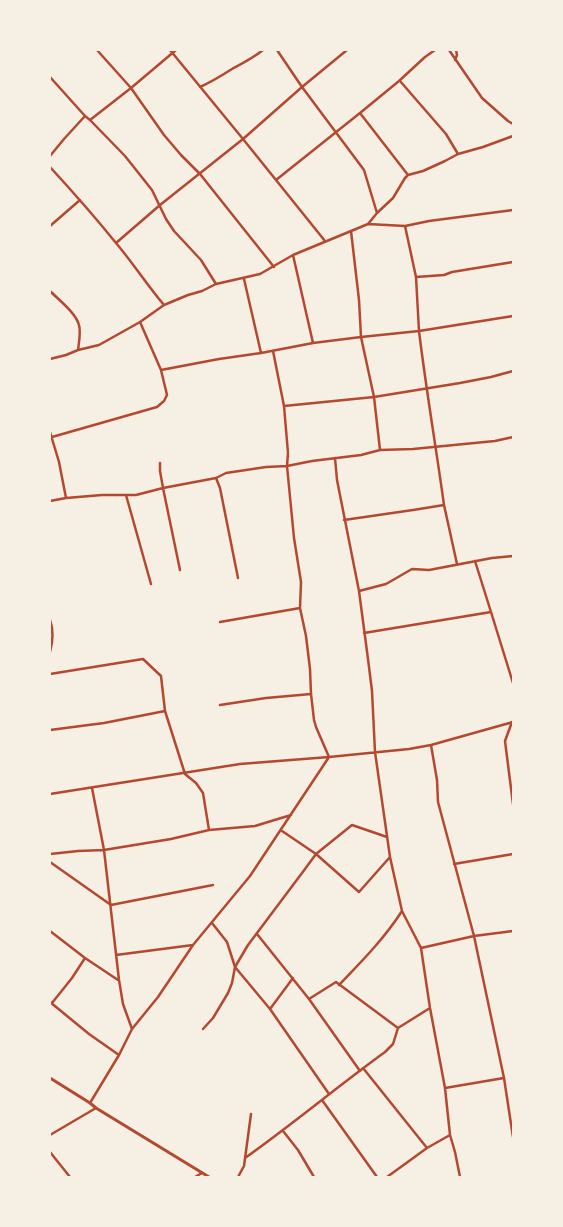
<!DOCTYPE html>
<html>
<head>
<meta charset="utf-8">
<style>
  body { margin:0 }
  #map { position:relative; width:563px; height:1227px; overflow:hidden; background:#f6efe4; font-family:"Exo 2",sans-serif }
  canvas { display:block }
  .frame { position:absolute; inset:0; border:51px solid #f6efe4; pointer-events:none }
</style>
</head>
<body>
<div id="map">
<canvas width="563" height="1227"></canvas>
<div class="frame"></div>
</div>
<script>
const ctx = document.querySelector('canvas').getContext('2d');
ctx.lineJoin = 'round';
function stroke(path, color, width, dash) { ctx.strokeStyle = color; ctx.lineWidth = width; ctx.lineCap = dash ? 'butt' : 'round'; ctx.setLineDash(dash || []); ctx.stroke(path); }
stroke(new Path2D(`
  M97 50 131 88 164 135 181 155 200 174 274 267
  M170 50 243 139 325 241
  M277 50 302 87 364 170 377 213 368 224
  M449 50 482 98 508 121 513 124
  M455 60 457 55 456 50
  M50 77 85 116 90 120 125 156 152 190 166 219 174 231 201 260 216 284
  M400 81 446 134 458 154
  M200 87C211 82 221 76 232 69 243 63 253 58 263 50
  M360 113 399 81 425 57 435 50
  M90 120 131 88 176 50
  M50 156 64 139 85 116
  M50 167C73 192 95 217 116 243 133 263 147 285 164 305
  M276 180 360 113 408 175 423 171 445 161 458 154 483 147 513 136
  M377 213 393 198 405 178 408 175
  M50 226 80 200
  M405 226 416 277 419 331 513 316
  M351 231 359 300 361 337 374 397 380 450
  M116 243 160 205 243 139 302 87 347 50
  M293 255 313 343
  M416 277 444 275 452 272 513 262
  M244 279 261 353
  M50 291C59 300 76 313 79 325 81 332 79 342 78 350
  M50 359 66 355 78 350 99 345 140 322 164 305 188 295 202 291 216 284 260 274 293 255 368 224 405 226 429 221 513 210
  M161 370 219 359 261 353 313 343 361 337 419 331C426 389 436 447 444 505L413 510 344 520
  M284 406 374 397 460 383 491 377 513 371
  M50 432 59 462 66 498
  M52 437 157 407 164 401 167 395 161 370 140 322
  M335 458 337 480 359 591 368 659 372 691 375 752 390 857 402 911 421 948 430 1008 445 1088 450 1135 455 1152 460 1177
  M216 478 220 488 238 578
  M126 495 151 584
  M50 501 66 498 102 495H136L163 488 160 471V463
  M444 505 457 564
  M475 561 491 612
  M180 570 163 488 216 478 226 473 266 467 287 466 312 461 361 455 380 450 413 449 495 441 513 437
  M359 591 386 584 412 569 429 570 492 558 513 556
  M50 620C54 631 53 641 50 652
  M220 622 300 608
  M364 633 491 612 513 683
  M50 674 143 659 161 676 165 711 185 774 196 783 203 793 209 830 255 826 291 815
  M220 705 266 698 311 694
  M512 722 505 741 513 804
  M50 730 104 723 165 711
  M431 745 437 780 438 802 474 936 504 1078 513 1137
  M92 788 104 850 119 980 123 1004 132 1029
  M50 794 240 764 329 757 409 749 431 745 513 722
  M282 831 316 854 359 892 390 857
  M50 854 78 851 104 850 171 839 209 830
  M50 862 111 905 213 885
  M454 864 513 854
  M212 923 227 942 235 967 270 1009 329 1094
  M50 931 85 958 118 980
  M257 934 309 999 360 1071
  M421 948 474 936 513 931
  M116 955 193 945
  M339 985C361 962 384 939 402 911
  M309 999 336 982 398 1028
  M50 1002 89 1034 119 1055
  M52 1003 72 978 85 958
  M270 1009 293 978
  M203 1029 213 1018 228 993 232 983 235 967 248 945 305 869 316 854 352 825 387 837
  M363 1068 427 1148
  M445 1088 504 1078
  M322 1100 377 1177
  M90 1103 119 1055 132 1029 158 997 193 945 250 876 329 757 316 727 314 720 311 694 310 669 306 636 300 608 301 582 294 538 287 466 288 453 284 406 273 351
  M283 1131 298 1150 314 1177
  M50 1135 96 1108
  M50 1152 70 1177
  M245 1158C293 1124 338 1086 385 1052L393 1044 398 1028 430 1008
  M195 1177 202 1173
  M238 1177 244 1166 251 1114
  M387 1177 427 1148 450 1135`), '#b5482f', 2.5);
stroke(new Path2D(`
  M50 1078 90 1103 96 1108 209 1177`), '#b5482f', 3);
</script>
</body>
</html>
